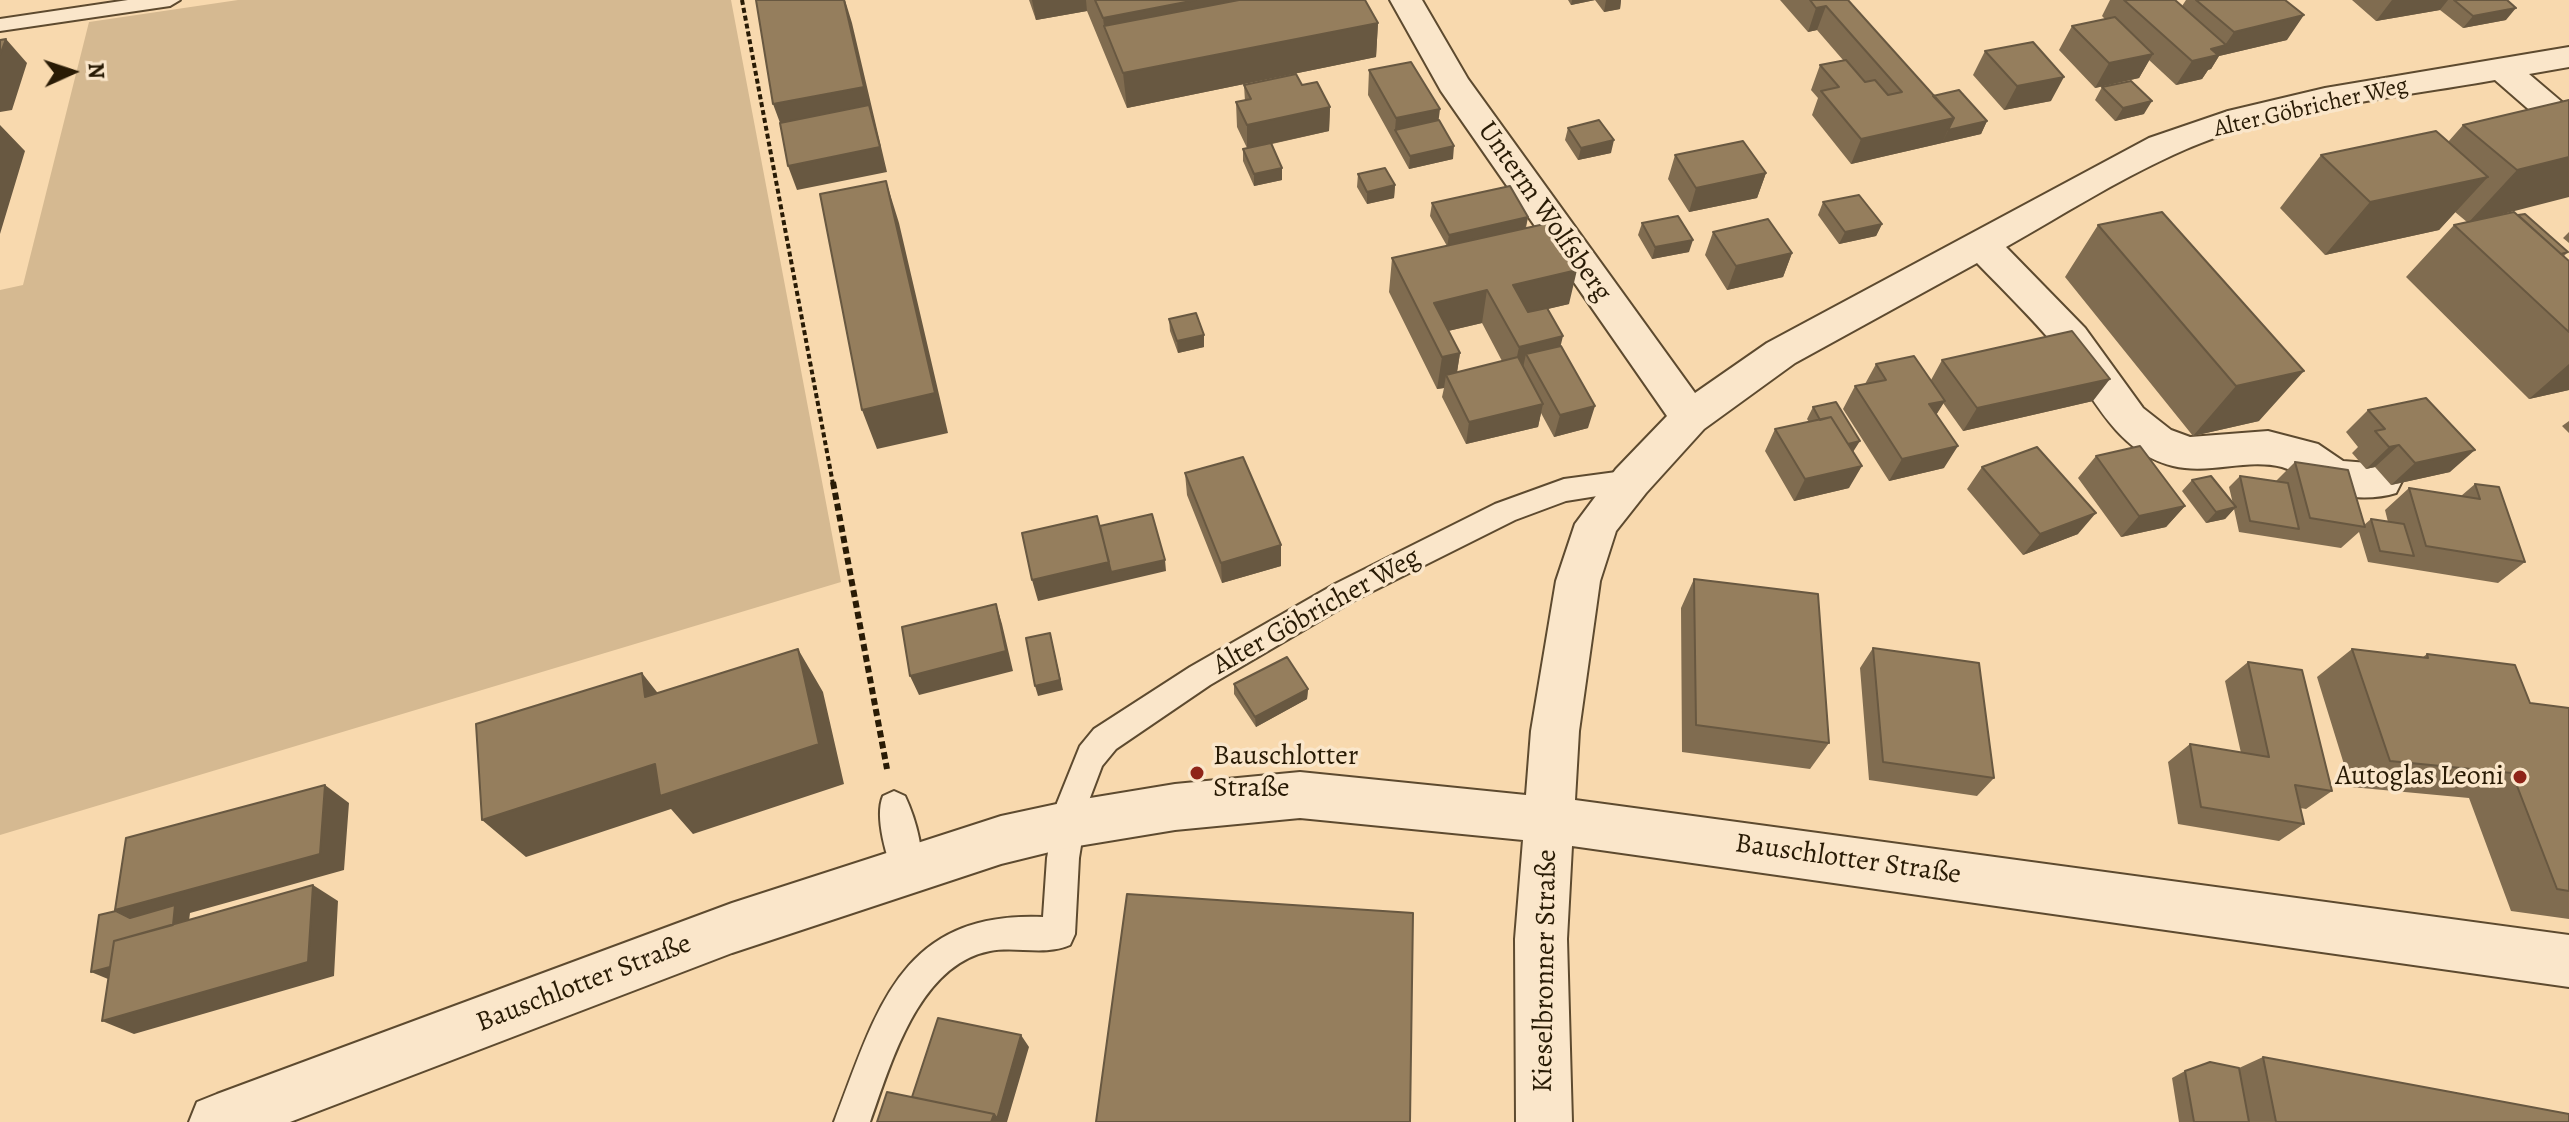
<!DOCTYPE html>
<html>
<head>
<meta charset="utf-8">
<style>
  body { margin:0 }
  #map { position:relative; width:2569px; height:1122px; overflow:hidden; background:#f8d9ae; font-family:Alegreya,serif }
  canvas { display:block }
  .north { position:absolute; left:32px; top:32px; width:80px; height:80px; -webkit-text-stroke:6px #fae6ca; paint-order:stroke; rotate:87deg; font-size:22px; font-weight:700; line-height:32px; text-align:center; color:#291b05 }
  .north::after { content:''; display:block; margin:auto; width:28px; height:36px; background:#291b05; clip-path:polygon(50% 0,100% 100%,50% 72%,0 100%) }
</style>
</head>
<body>
<div id="map">
<canvas width="2569" height="1122"></canvas>
<div class="north">N</div>
</div>
<script>
const ctx = document.querySelector('canvas').getContext('2d');
ctx.lineJoin = 'round';
function fill(path, color) { ctx.fillStyle = color; ctx.fill(path, 'evenodd'); }
function stroke(path, color, width, dash) { ctx.strokeStyle = color; ctx.lineWidth = width; ctx.lineCap = dash ? 'butt' : 'round'; ctx.setLineDash(dash || []); ctx.stroke(path); }
function label(font, color, halo, rows, align = 'center') {
  ctx.font = font + ' Alegreya,serif'; ctx.lineWidth = 7; ctx.setLineDash([]); ctx.textBaseline = 'middle'; ctx.strokeStyle = halo; ctx.fillStyle = color; for (const [text, x, y, turn = 0] of rows) {
    ctx.save(); ctx.translate(x, y); ctx.rotate((+turn || 0) * Math.PI / 180); ctx.textAlign = isNaN(turn) ? turn : align; if (halo) ctx.strokeText(text, 0, 0); ctx.fillText(text, 0, 0); ctx.restore();
  }
}
fill(new Path2D(`
  M238 0H731L841 582 0 835V290L23 285 89 22Z`), '#d5b991');
const service = new Path2D(`
  M128 0H180L170 6 0 31V19Z
  M1631 470 1641 473 1644 481 1641 489 1566 501 1515 520 1355 600 1210 685 1116 749 1102 766 1088 803 1079 858 1075 934 1070 945C1045 956 1016 946 990 951 918 965 891 1064 870 1122H834C877 1010 900 911 1043 917L1047 858 1057 803 1080 746 1094 729 1190 667 1335 584 1495 504 1564 479Z
  M894 791 905 796C915 817 928 859 918 880L907 884 896 880C887 859 874 817 883 796Z`);
const minor = new Path2D(`
  M1390 0H1422L1468 79 1695 393 1767 343 2149 138 2228 111 2325 88 2569 47V67L2529 74 2569 108V137L2557 134 2495 80C2388 99 2272 109 2173 155 2116 181 2061 216 2006 247L2085 328 2143 408 2171 430 2190 437 2268 431 2318 444 2343 461 2381 464 2396 469 2402 481 2396 493C2374 500 2340 499 2319 488 2306 481 2296 471 2282 467 2246 458 2209 475 2173 466 2113 451 2092 391 2056 347 2032 318 2004 291 1977 263L1795 363 1704 429 1646 493 1616 531 1600 581 1579 731 1575 800 2569 935V987L1572 846 1567 939 1572 1122H1516L1515 939 1523 840 1300 818 1175 830 1066 848 1001 864 732 953 290 1122H189L197 1102 217 1094 732 903 1001 816 1066 802 1175 784 1300 772 1526 795 1531 731 1556 581 1575 524 1616 469 1667 416 1441 91Z`);
stroke(service, '#5d4a2f', 4);
stroke(minor, '#5d4a2f', 4);
stroke(new Path2D(`
  M742 0 833 484`), '#291b05', 4, [5, 3]);
stroke(new Path2D(`
  M833 482 887 769`), '#291b05', 6, [7, 4]);
fill(service, '#fae6ca');
fill(minor, '#fae6ca');
fill(new Path2D(`
  M1029 0H1365L1378 23 1376 57 1127 108 1087 11 1036 20Z
  M1568 0H1621L1620 9 1604 12 1595 0 1571 5Z
  M1780 0H1848L1933 96 1987 121 1981 134 1851 164 1812 115 1818 98 1811 90 1820 65 1843 60 1817 30 1808 32Z
  M2110 0H2175L2182 6 2186 0H2285L2287 40 2219 56 2211 69 2208 70 2202 79 2176 85 2149 60 2139 78 2095 88 2059 50 2072 26 2105 19 2102 16Z
  M2352 0H2507L2506 20 2463 28 2440 10 2376 21Z
  M1985 51 2051 101 2004 110 1973 75Z
  M1369 70 1439 120 1453 159 1409 169 1368 95Z
  M1244 85H1302L1330 107 1329 131 1272 144 1282 168V180L1254 186 1243 161V149L1247 148 1237 127 1236 102 1245 101Z
  M2102 87 2144 114 2115 121 2095 100Z
  M2569 100 2495 216 2568 252 2564 256 2569 261V390L2529 399 2406 277 2454 225 2467 222 2455 212 2439 230 2325 255 2280 208 2321 155 2448 142 2463 125Z
  M1568 128 1611 153 1578 160 1565 140Z
  M1675 155 1766 173 1757 198 1689 212 1668 179Z
  M1358 174 1395 185 1394 198 1367 204 1357 187Z
  M1823 202 1882 224 1876 236 1839 244 1818 215Z
  M1432 203 1528 217 1526 228 1569 304 1547 309 1588 428 1554 437 1541 413 1538 427 1466 444 1442 397 1444 388 1437 389 1389 292 1392 258 1447 246 1430 216ZM1482 323 1502 361 1457 372 1460 353 1448 331Z
  M2162 212 2259 421 2193 436 2065 277 2098 225Z
  M1642 223 1689 252 1652 259 1638 235Z
  M1713 232 1792 253 1783 277 1727 290 1705 255Z
  M2569 232V243L2563 238Z
  M1169 319 1204 347 1178 353 1170 331Z
  M1942 360 2093 401 1963 431 1943 403 1936 415 1944 468 1889 481 1843 409 1855 386 1865 384 1876 364 1931 380Z
  M1813 407 1853 452 1849 488 1794 501 1765 451 1775 429 1809 422 1807 419Z
  M2368 410 2450 472 2391 485 2375 467 2366 469 2352 453 2358 447 2346 432Z
  M2569 421V433L2562 426Z
  M2096 456 2185 506 2166 527 2121 537 2078 478Z
  M2295 462 2364 525 2371 519 2388 522 2385 510 2409 488 2461 496 2475 484 2525 562 2498 583 2368 562 2359 532 2341 548 2239 532 2234 509 2225 519 2206 523 2182 491 2192 480 2233 504 2229 487 2240 476 2276 481Z
  M1982 467 2078 534 2023 555 1967 489Z
  M1185 473 1281 545V566L1222 583 1187 495Z
  M1694 579 1829 743 1810 769 1682 752 1681 608Z
  M1873 648 1994 778 1977 796 1869 780 1860 668Z
  M2352 649 2423 657 2427 654 2530 703 2569 708V919L2511 911 2469 798 2351 787 2317 677Z
  M2248 662 2332 791 2306 809 2300 808 2304 824 2279 841 2178 824 2168 762 2190 744 2241 753 2225 681Z
  M1234 684 1308 689 1307 699 1256 727 1234 694Z
  M2263 1057 2569 1122H2179L2172 1078 2185 1071 2239 1068Z`), '#806c50');
fill(new Path2D(`
  M844 0H845L852 23 887 172 797 190 788 166 789 147 773 104Z
  M1032 0H1086L1087 11 1036 20Z
  M1196 0H1334L1104 26 1103 18Z
  M1572 0H1595L1571 5Z
  M1606 0H1621L1620 9 1604 12Z
  M2392 0H2448L2440 10 2376 21Z
  M1826 6 1817 30 1808 32 1816 8Z
  M2516 8 2506 20 2463 28 2473 16Z
  M2304 15 2287 40 2219 56 2211 69 2208 70 2202 79 2176 85 2192 61 2211 49 2225 45 2234 32Z
  M1378 23 1376 57 1127 108 1123 73Z
  M6 39 27 63 12 110 0 112V55Z
  M2153 54 2139 78 2095 88 2109 63Z
  M2064 77 2051 101 2004 110 2017 86Z
  M2152 101 2144 114 2115 121 2123 108Z
  M1330 107 1329 131 1247 149V125Z
  M1440 109 1437 133 1395 130 1396 118Z
  M1954 118 1942 143 1851 164 1861 139Z
  M1987 121 1981 134 1942 143 1948 130Z
  M0 125 25 151 0 234Z
  M1614 140 1611 153 1578 160 1581 148Z
  M1454 146 1453 159 1409 169 1410 156Z
  M2569 157V197L2468 223 2517 170Z
  M1282 168V180L1254 186V174Z
  M1766 173 1757 198 1689 212 1696 188Z
  M2488 177 2439 230 2325 255 2370 202Z
  M886 181 899 223 948 433 877 449 862 410Z
  M1395 185 1394 198 1367 204V192Z
  M1528 217 1525 229 1447 247 1449 235Z
  M1882 224 1876 236 1839 244 1845 232Z
  M1693 240 1689 252 1652 259 1655 247Z
  M1792 253 1783 277 1727 290 1736 266Z
  M1577 270 1569 304 1506 319 1513 285Z
  M1487 290 1482 323 1431 335 1434 303Z
  M1204 335V347L1178 353 1177 341Z
  M1563 336 1555 369 1526 354 1521 377 1512 380 1519 347Z
  M1460 353 1455 385 1446 375 1444 388 1437 389 1442 357Z
  M2569 364V390L2529 399Z
  M2304 371 2259 421 2193 436 2236 386Z
  M2110 379 2093 401 1963 431 1977 408Z
  M1945 401 1931 423 1929 404Z
  M1543 404 1538 427 1466 444 1469 422Z
  M1595 406 1588 428 1554 437 1560 415Z
  M1860 441 1853 452 1837 446Z
  M2399 445 2375 467 2366 469 2389 447Z
  M1958 446 1944 468 1889 481 1902 459Z
  M2475 450 2450 472 2391 485 2415 463Z
  M1862 466 1849 488 1794 501 1805 479Z
  M2185 506 2166 527 2121 537 2139 516Z
  M2236 507 2225 519 2206 523 2216 512Z
  M2096 513 2078 534 2023 555 2040 534Z
  M1281 545V566L1222 583 1221 563Z
  M1165 560 1166 571 1038 601 1032 580 1109 562Z
  M996 604 1002 624 1013 671 919 695 910 676Z
  M1050 633 1063 690 1038 696 1035 686Z
  M798 649 823 692 844 784 693 834 671 809 526 857 482 820Z
  M642 673 675 715 645 697Z
  M1308 689 1307 699 1256 727 1255 717Z
  M325 785 349 803 344 870 190 913 186 944 108 979 91 972 146 926 115 910Z
  M313 885 338 901 334 976 134 1034 102 1021Z
  M1021 1035 1029 1047 1007 1122H991Z`), '#685841');
const building = new Path2D(`
  M756 0H844L864 87 773 104Z
  M1095 0H1196L1103 18Z
  M1239 0H1365L1378 23 1123 73 1104 26Z
  M1810 0H1848L1954 118 1861 139 1821 91 1839 87 1820 65 1846 60 1865 82 1875 80 1888 95 1902 92 1826 6 1816 8Z
  M2124 0H2175L2226 45 2211 49 2218 55 2192 61Z
  M2196 0H2285L2304 15 2234 32Z
  M2454 0H2507L2516 8 2473 16Z
  M2115 17 2153 54 2109 63 2072 26Z
  M6 39 0 55V40Z
  M2033 42 2064 77 2017 86 1985 51Z
  M1411 62 1440 109 1396 118 1369 70Z
  M1296 74 1302 85 1317 82 1330 107 1247 125 1236 102 1251 99 1244 85Z
  M2131 81 2152 101 2123 108 2102 87Z
  M1959 90 1987 121 1948 130 1954 118 1933 96Z
  M2569 100V157L2517 170 2463 125Z
  M869 105 880 147 788 166 780 123Z
  M1439 120 1454 146 1410 156 1395 130Z
  M1599 120 1614 140 1581 148 1568 128Z
  M2436 131 2488 177 2370 202 2321 155Z
  M1743 141 1766 173 1696 188 1675 155Z
  M1271 143 1282 168 1254 174 1243 149Z
  M1385 168 1395 185 1367 192 1358 174Z
  M886 181 935 393 862 410 820 194Z
  M1510 186 1528 217 1449 235 1432 203Z
  M1859 195 1882 224 1845 232 1823 202Z
  M2162 212 2304 371 2236 386 2098 225Z
  M2514 212 2569 261V332L2454 225Z
  M2525 214 2568 252 2561 254 2518 215Z
  M1678 216 1693 240 1655 247 1642 223Z
  M1768 219 1792 253 1736 266 1713 232Z
  M1549 223 1577 270 1513 285 1528 312 1547 308 1563 336 1519 347 1487 290 1434 303 1460 353 1442 357 1392 258Z
  M1196 313 1204 335 1177 341 1169 319Z
  M2072 331 2110 379 1977 408 1942 360Z
  M1561 346 1595 406 1560 415 1526 354Z
  M1914 356 1945 401 1929 404 1958 446 1902 459 1855 386 1886 380 1876 364Z
  M1518 357 1543 404 1469 422 1446 375Z
  M2426 398 2475 450 2415 463 2399 445 2389 447 2375 431 2385 429 2368 410Z
  M1836 402 1860 441 1848 444 1831 417 1820 420 1813 407Z
  M1831 417 1862 466 1805 479 1775 429Z
  M2140 446 2185 506 2139 516 2096 456Z
  M2037 447 2096 513 2040 534 1982 467Z
  M1243 457 1281 545 1221 563 1185 473Z
  M2295 462 2348 470 2365 527 2310 518Z
  M2211 476 2236 507 2216 512 2192 480Z
  M2240 476 2288 483 2299 529 2250 521Z
  M2475 484 2499 487 2525 562 2426 546 2409 488 2480 499Z
  M1152 514 1165 560 1111 572 1100 526Z
  M1097 516 1109 562 1032 580 1022 533Z
  M2371 519 2404 524 2414 556 2380 551Z
  M1694 579 1818 594 1829 743 1696 725Z
  M996 604 1006 651 910 676 902 627Z
  M1050 633 1060 680 1035 686 1026 638Z
  M1873 648 1979 663 1994 778 1883 762Z
  M798 649 819 744 660 796 655 764 482 820 476 724 642 673 645 697Z
  M2352 649 2428 658 2427 654 2515 665 2530 703 2569 708V891L2557 889 2512 773 2390 761Z
  M1287 657 1308 689 1255 717 1234 684Z
  M2248 662 2302 670 2332 791 2295 785 2304 824 2201 807 2190 744 2269 757Z
  M325 785 320 854 115 910 126 838Z
  M313 885 308 962 102 1021 114 941Z
  M1127 894 1413 913 1410 1122H1096Z
  M175 905 173 925 114 941 110 967 91 972 99 915 116 911 130 918Z
  M938 1018 1021 1035 997 1119 994 1114 912 1097Z
  M2263 1057 2569 1114V1122H2276Z
  M2210 1062 2239 1068 2249 1122H2194L2185 1071Z
  M887 1092 994 1114 991 1122H877Z`);
fill(building, '#957e5d');
stroke(building, '#685841', 2);
for (const [x, y, r, color] of [
  [1197,773,8,"#8f2418"],
  [2520,777,8,"#8f2418"]
]) { const dot = new Path2D(); dot.arc(x, y, r, 0, 2 * Math.PI); ctx.fillStyle = color; ctx.fill(dot); stroke(dot, '#fae6ca', 3); }
label('24px', '#291b05', '#fae6ca', [
  ["Alter Göbricher Weg",2311,108,-13]
]);
label('28px', '#291b05', '#fae6ca', [
  ["Unterm Wolfsberg",1544,212,55],
  ["Alter Göbricher Weg",1317,612,-29],
  ["Bauschlotter Straße",1848,860,8],
  ["Kieselbronner Straße",1546,971,-89],
  ["Bauschlotter Straße",584,984,-21]
]);
label('28px', '#291b05', '#fae6ca', [
  ["Bauschlotter",1213,757],
  ["Straße",1213,789],
  ["Autoglas Leoni",2504,777,"right"]
], 'left');
</script>
</body>
</html>
